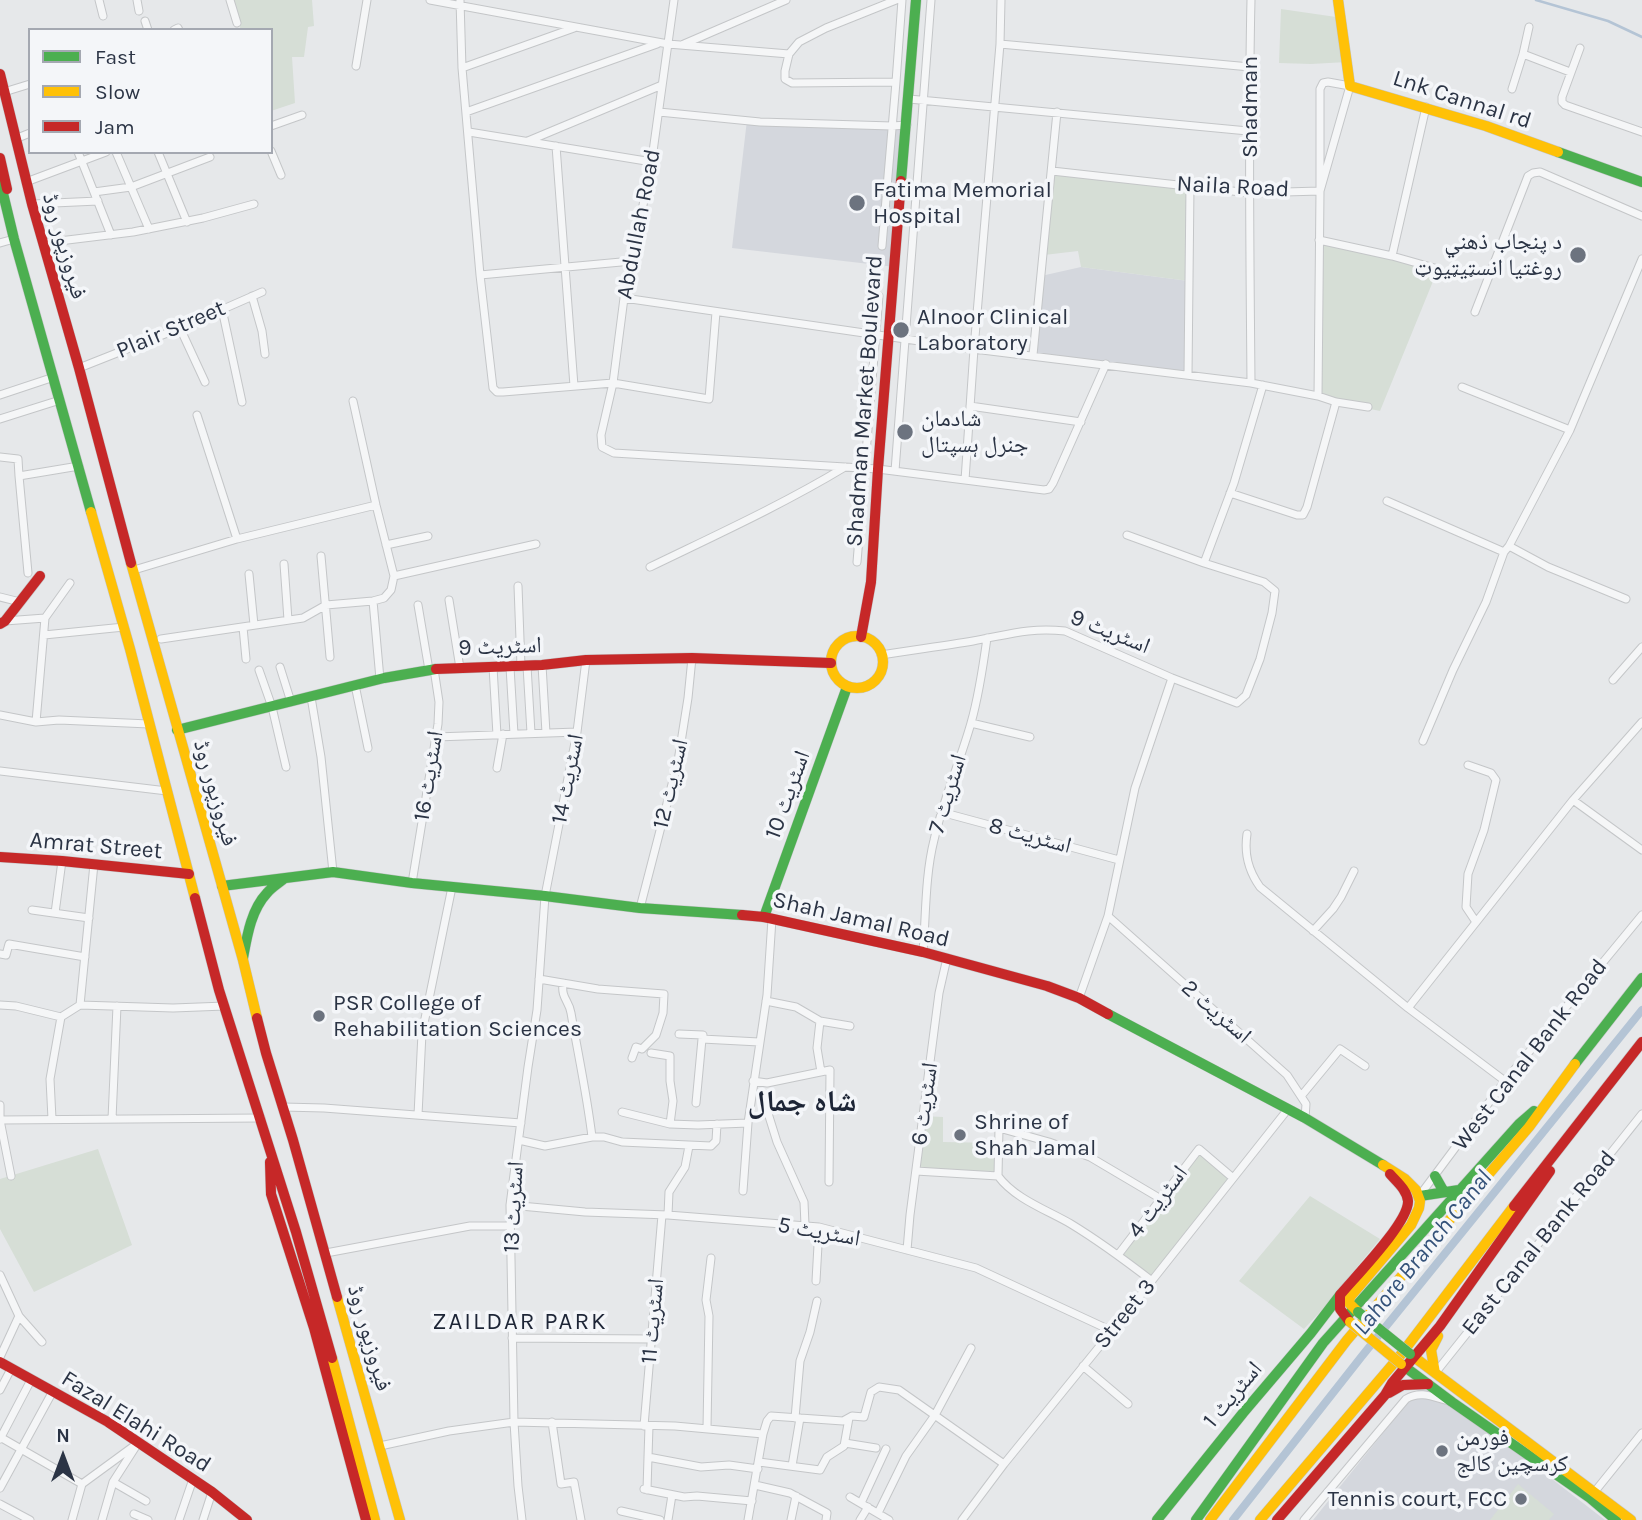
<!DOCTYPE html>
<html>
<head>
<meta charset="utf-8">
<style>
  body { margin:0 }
  #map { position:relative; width:1642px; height:1520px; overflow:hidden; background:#e6e8ea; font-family:Karla,sans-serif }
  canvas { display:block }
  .legend { position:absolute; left:28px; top:28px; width:245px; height:126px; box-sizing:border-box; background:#f4f6f9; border:2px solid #a4a8b1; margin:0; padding:9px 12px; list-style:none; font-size:21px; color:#2b3445 }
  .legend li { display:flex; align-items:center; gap:14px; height:35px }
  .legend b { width:35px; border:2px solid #a4a8b1 }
  .north { position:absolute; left:28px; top:1422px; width:70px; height:70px; -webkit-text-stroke:5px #f4f6f9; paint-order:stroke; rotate:0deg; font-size:19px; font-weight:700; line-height:28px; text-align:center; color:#2b3445 }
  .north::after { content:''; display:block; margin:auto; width:24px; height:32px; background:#2b3445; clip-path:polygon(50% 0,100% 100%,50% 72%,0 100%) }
</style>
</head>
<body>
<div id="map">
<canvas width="1642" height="1520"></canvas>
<ul class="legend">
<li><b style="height:9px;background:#4caf50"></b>Fast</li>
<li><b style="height:9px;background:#ffc107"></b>Slow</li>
<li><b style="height:9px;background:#c62828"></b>Jam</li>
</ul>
<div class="north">N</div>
</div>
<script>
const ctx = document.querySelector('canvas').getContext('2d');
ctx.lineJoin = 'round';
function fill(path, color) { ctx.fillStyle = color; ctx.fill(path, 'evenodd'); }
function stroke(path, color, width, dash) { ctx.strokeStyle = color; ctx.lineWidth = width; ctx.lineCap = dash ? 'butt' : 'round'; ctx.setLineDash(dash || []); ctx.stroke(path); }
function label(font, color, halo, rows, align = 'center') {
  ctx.font = font + ' Karla,"Noto Naskh Arabic",sans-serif'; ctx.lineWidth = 7; ctx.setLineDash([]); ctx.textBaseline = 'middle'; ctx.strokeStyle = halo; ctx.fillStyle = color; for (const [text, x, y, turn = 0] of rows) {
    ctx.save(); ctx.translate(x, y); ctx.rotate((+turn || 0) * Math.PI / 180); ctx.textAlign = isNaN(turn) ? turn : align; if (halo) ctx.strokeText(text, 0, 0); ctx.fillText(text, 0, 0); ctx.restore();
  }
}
fill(new Path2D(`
  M747 120 903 125 895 267 732 248Z
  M1081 267 1189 281 1188 375 1033 355 1041 276Z
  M1425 1381 1605 1520H1313Z`), '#d4d7dd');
fill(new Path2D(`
  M230 0H312L314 26 308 27 304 57H292L295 103 271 111V30H241Z
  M1281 9 1343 18 1347 62 1311 64 1279 63Z
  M1052 171 1190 186 1189 281 1081 267 1078 251 1044 255Z
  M1319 240 1438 269 1380 411 1336 402 1318 396Z
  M923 1116 943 1117V1142L999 1143 998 1176 916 1171Z
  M98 1149 132 1245 34 1292 0 1229V1179Z
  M1199 1149 1233 1178 1152 1281 1118 1255Z
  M1310 1196 1380 1239 1321 1311 1304 1329 1239 1281Z
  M1518 1484 1554 1514 1549 1520H1490Z`), '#d6ded6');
stroke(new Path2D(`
  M1536 0 1608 21 1642 37`), '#b4c4d5', 2.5);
stroke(new Path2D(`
  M1233 1520 1362 1356 1642 1010`), '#b4c4d5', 8);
const street = new Path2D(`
  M99 0 103 16
  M137 0 139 11
  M230 0 237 23
  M430 0 668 44 789 54
  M460 0 462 68 480 275 493 388 497 392H503L613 383 709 399 716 312
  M674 0 651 166 624 298 613 383 601 435 602 447 614 453 878 469 1044 490 1049 489 1053 483 1106 364
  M896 0 826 28 799 42 789 54 785 71V79L792 83 896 82 902 0
  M145 21 148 30
  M174 30 178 28 179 30
  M684 44 786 0
  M1000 44 1250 67
  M1580 48 1562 97V102L1565 105 1642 132
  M1523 54 1570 72
  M356 66 367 0
  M462 68 574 28
  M1512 89 1523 54 1529 27
  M4 92 30 84
  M909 99 1248 131
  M466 112 657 44
  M659 112 760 122 892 126 907 125
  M271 126 302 115
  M469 132 652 162
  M15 139 30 133
  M528 141 662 85
  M556 146 574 386
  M271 151 281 175
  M78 152 111 235
  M116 152 149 229
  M158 152 187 222
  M1052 171 1250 193 1320 191V89L1323 83 1328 82 1350 86 1320 191 1318 396
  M26 182 106 152
  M94 192 131 187 210 157
  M32 204 98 201
  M1319 240 1392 256 1438 269
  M0 243 14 239
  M43 243 133 232 203 218 254 204
  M882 246 896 82
  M1392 256 1426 107
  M480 275 632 261
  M252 296 262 331 265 354
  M624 298 974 349 1251 383 1318 396 1336 402 1368 407
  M222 309 242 402
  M1475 312 1528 176 1533 173 1540 172 1642 216
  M180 328 205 382
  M1033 355 1057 112
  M79 368 180 328 262 292
  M1188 375 1190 186
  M1251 383C1250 255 1248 128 1251 0
  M1462 387 1570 430
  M0 395 54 377
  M970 406 1081 422
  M197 415 237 539
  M0 419 60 400
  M0 457 18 459 19 476
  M895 471 931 0
  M965 480 974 349 1000 44 1001 0
  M1230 493 1297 515H1303L1307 507 1336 402
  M1387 501 1504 552
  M386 545 428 536
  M1509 546 1548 567 1626 599
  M321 556 330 657
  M857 562 879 296
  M1204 563 1234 483 1263 385
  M284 564 288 620
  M650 567C716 535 782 505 845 467
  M134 570 237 539 376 505
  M28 573 19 476 79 466
  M249 574 254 625
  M394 576 536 544
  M518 586 521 666
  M0 597 20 602
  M449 600 460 668
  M373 601 380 679
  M418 605 429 670
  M5 621 45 618
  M243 627 246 659
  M44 635 124 627
  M161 639 303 618 326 605 373 601 384 598 391 590 394 576 376 505 353 401
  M881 655C912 650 943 646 973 641 1007 635 1029 627 1065 631L1172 678 1237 703 1246 695 1260 659 1272 613 1275 591 1264 582 1204 563 1127 535
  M542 665 546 733
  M527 666 531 733
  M280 667 291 702
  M493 667 497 735
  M510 667 514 734
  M259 670 272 707 286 767
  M1613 680 1642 647
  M355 685 368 748
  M311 697 321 757 333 872
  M0 715 36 722 59 720 149 724
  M36 722 45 618 70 583
  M971 723 1030 737
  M436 737 577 732
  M1423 741 1453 670 1486 602 1504 552 1509 546 1570 430 1642 259
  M1468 765 1491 773 1496 780 1484 830 1468 874 1466 907 1476 922
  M497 768 503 734
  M0 771 167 791
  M1573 800 1642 722
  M941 812 1119 860
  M1247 834C1244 854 1248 870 1260 887L1408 1008 1505 1081
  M412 883 438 724 439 702 434 669
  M640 908 678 761 688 698 692 658
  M32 910 89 918
  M55 913 62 861
  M1108 916 1287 1075 1306 1104 1305 1118
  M1313 931 1333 909 1341 897 1354 871
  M923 952C926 915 925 876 934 840 943 800 960 762 971 723 979 695 983 667 987 638
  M0 954 6 955 9 944 85 957
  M539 979 598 989 664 994 663 1013 656 1035 642 1049 636 1047 632 1058
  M563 983C561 999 569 1000 571 1013 578 1054 587 1095 592 1137
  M1079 998 1108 916 1135 788 1172 678
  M766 1001 796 1007 820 1021
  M0 1005 16 1006 61 1017 80 1005 173 1008 225 1006
  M80 1005 94 864
  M1408 1008 1573 800 1642 850
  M679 1034 703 1035 702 1039 759 1042
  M651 1053 670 1056V1081L673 1101 670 1124
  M821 1072 817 1048 820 1021 850 1026
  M753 1081 767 1083 830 1070 829 1182
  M1302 1095 1340 1049 1365 1066
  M696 1103 702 1039
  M0 1105V1120L11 1176
  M283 1107 324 1108 521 1123
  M767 1110 777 1142 804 1202 805 1225
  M622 1112 670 1124 698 1125 748 1123 767 995 772 919
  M418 1115 422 1033 452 887
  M52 1119 50 1079 61 1017
  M112 1119 117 1006
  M0 1120 261 1118
  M519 1140 545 1146 592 1137H604L622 1142 711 1146 716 1141 717 1124
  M916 1171 998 1176C1015 1199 1047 1210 1071 1224 1099 1241 1126 1261 1152 1281
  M998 1176 999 1128 1049 1142 1090 1157 1161 1199
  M743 1191 748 1123
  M1420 1195 1505 1081 1642 915
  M510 1205 585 1212 668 1215 819 1227 976 1268 1112 1331
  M668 1215 669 1192 685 1167 689 1146
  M907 1250 910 1215 939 993 947 958
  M326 1253 470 1226H510
  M1118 1255 1199 1149 1233 1178
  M0 1275 19 1316 42 1342
  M816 1281 819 1227
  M512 1338 652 1339
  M0 1357 19 1316
  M1083 1366 1128 1404
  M1436 1372 1642 1114
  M0 1390 11 1369
  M795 1418 800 1361 810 1332 817 1301
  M552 1422 561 1484 574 1482 581 1520
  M644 1426 662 1215
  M649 1426 648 1457 701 1467 729 1465 758 1469
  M707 1428 709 1316 706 1300 711 1258
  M0 1437 82 1484
  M0 1439 31 1380
  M845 1443 876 1448
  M380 1446 449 1431 514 1422 675 1426 763 1434
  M759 1462 820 1470 827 1457 844 1446 849 1418
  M792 1466 800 1418
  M113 1482 146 1501
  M755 1485 790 1493 827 1513 826 1520
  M0 1488 53 1391
  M644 1489 684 1497 697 1496 752 1501
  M647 1490 648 1457
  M1592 1495 1642 1433
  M850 1497 889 1520
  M861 1503 886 1449
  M0 1504 30 1520
  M621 1511 660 1520
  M878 1513 906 1456 935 1415 971 1348
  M134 1514 148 1520
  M72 1520 82 1484 138 1443 113 1482 102 1520
  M179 1520 193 1479
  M203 1520 212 1492
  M522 1520 518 1486 514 1422 510 1205 528 1067 537 1010 545 896 577 732 586 660
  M668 1520 672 1495
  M748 1520 763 1434 767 1421 771 1416 843 1421 852 1416 864 1417 871 1392 879 1387 899 1390 1004 1464
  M791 1520 796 1496
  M860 1520 868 1507
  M962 1520 1004 1464 1112 1331 1288 1109
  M1304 1520 1406 1399C1419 1391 1431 1396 1445 1400`);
const fast = new Path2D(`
  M1558 152 1642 182
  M0 181 14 239 91 512
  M901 181 916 0
  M177 730 384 678 436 669
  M222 886 333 872 412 883 545 896 640 908 742 915
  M764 917 847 687
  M243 958C247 936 251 910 267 893 272 887 279 883 285 878
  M1108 1014 1305 1118 1383 1165
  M1575 1064 1642 978
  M1435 1176 1444 1192
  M1420 1196 1459 1190
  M1401 1364 1452 1402 1590 1498 1616 1520
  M1157 1520 1243 1413 1311 1333 1340 1295
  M1196 1520 1323 1343 1519 1124 1534 1111`);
const slow = new Path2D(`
  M1338 0 1350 86 1486 126 1558 152
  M91 512 130 649 195 898
  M131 563 243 960 257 1018
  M831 662a26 26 0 1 1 52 0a26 26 0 1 1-52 0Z
  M337 1297 400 1520
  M1358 1312 1349 1303 1350 1297 1411 1225 1419 1208 1420 1201 1416 1190 1405 1179 1383 1165
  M1410 1354 1631 1520
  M332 1358 375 1520
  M1435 1373 1431 1350 1438 1336
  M1210 1520 1347 1340 1529 1127 1575 1064
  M1260 1520 1399 1357 1514 1206`);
const jam = new Path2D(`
  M0 74 32 204 79 368 131 563
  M0 158 7 189
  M0 624 5 621 40 576
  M861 637 871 582 878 469 901 181
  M436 669 542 665 586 660 692 658 831 663
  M0 857 62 861 189 874
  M195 898 219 990 296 1232 332 1358
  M742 915 764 917 923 952 1047 986 1079 998 1108 1014
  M257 1018 266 1053 293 1140 337 1297
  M270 1162 271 1194 314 1328 366 1520
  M1514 1206 1642 1042
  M1349 1321 1340 1309V1295C1355 1277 1409 1222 1408 1201 1407 1190 1397 1182 1390 1174
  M0 1362 108 1422 212 1492 247 1520
  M1389 1393 1403 1385 1428 1384
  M1277 1520 1385 1395 1392 1383 1440 1326 1550 1171`);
stroke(street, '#c4c6c8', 9);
stroke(fast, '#c4c6c8', 11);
stroke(slow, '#c4c6c8', 11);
stroke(jam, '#c4c6c8', 11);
stroke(street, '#f5f6f7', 7);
stroke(fast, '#4caf50', 10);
stroke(slow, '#ffc107', 10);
stroke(jam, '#c62828', 10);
const fastBridge = new Path2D(`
  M1358 1312 1410 1354`);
const slowBridge = new Path2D(`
  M1350 1322 1401 1364`);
stroke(fastBridge, '#c4c6c8', 11, []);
stroke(slowBridge, '#c4c6c8', 11, []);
stroke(fastBridge, '#4caf50', 10);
stroke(slowBridge, '#ffc107', 10);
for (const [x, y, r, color] of [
  [857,203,9,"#6c737f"],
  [1578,255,9,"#6c737f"],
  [901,330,9,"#6c737f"],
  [905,432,9,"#6c737f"],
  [319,1016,7,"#6c737f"],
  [960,1135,7,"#6c737f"],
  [1442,1451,7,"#6c737f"],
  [1521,1499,7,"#6c737f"]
]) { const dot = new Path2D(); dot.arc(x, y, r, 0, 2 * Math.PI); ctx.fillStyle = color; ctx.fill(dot); stroke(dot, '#f4f6f9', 2.5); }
label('23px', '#2b3445', '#f4f6f9', [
  ["Lnk Cannal rd",1462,100,18],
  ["Shadman",1250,107,-90],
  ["Naila Road",1233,187,3],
  ["Abdullah Road",639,224,-79],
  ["فیروزپور روڈ",64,246,74],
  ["Plair Street",171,330,-23],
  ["Shadman Market Boulevard",865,401,-86],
  ["اسٹریٹ 9",1110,632,22],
  ["اسٹریٹ 9",500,647,-2],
  ["اسٹریٹ 16",429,776,-81],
  ["اسٹریٹ 14",568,779,-79],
  ["اسٹریٹ 12",671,784,-77],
  ["فیروزپور روڈ",215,793,74],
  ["اسٹریٹ 7",948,794,-73],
  ["اسٹریٹ 10",788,795,-70],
  ["اسٹریٹ 8",1030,836,15],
  ["Amrat Street",96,846,5],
  ["Shah Jamal Road",861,920,13],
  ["اسٹریٹ 2",1216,1012,41],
  ["West Canal Bank Road",1530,1055,-52],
  ["اسٹریٹ 6",925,1104,-82],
  ["اسٹریٹ 4",1158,1202,-53],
  ["اسٹریٹ 13",514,1207,-87],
  ["اسٹریٹ 5",819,1232,10],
  ["East Canal Bank Road",1539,1243,-51],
  ["Street 3",1125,1314,-51],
  ["اسٹریٹ 11",653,1321,-85],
  ["فیروزپور روڈ",369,1338,74],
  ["اسٹریٹ 1",1233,1395,-50],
  ["Fazal Elahi Road",136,1422,32]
]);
label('23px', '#2b3445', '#f4f6f9', [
  ["Fatima Memorial",873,190],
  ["Hospital",873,216],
  ["د پنجاب ذهني",1562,242,"right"],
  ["روغتیا انسټیټیوټ",1562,268,"right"],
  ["Alnoor Clinical",917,317],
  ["Laboratory",917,343],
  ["شادمان",921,419],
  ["جنرل ہسپتال",921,445],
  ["PSR College of",333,1003],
  ["Rehabilitation Sciences",333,1029],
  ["Shrine of",974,1122],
  ["Shah Jamal",974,1148],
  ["فورمن",1456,1438],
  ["کرسچین کالج",1456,1464],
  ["Tennis court, FCC",1507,1499,"right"]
], 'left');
label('italic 24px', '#34527a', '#f4f6f9', [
  ["Lahore Branch Canal",1423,1253,-51]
]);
ctx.letterSpacing = '2px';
label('24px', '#1d2536', '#f4f6f9', [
  ["ZAILDAR PARK",520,1322]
]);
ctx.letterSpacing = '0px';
label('bold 30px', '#1d2536', '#f4f6f9', [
  ["شاہ جمال",802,1102]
]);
</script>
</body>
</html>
